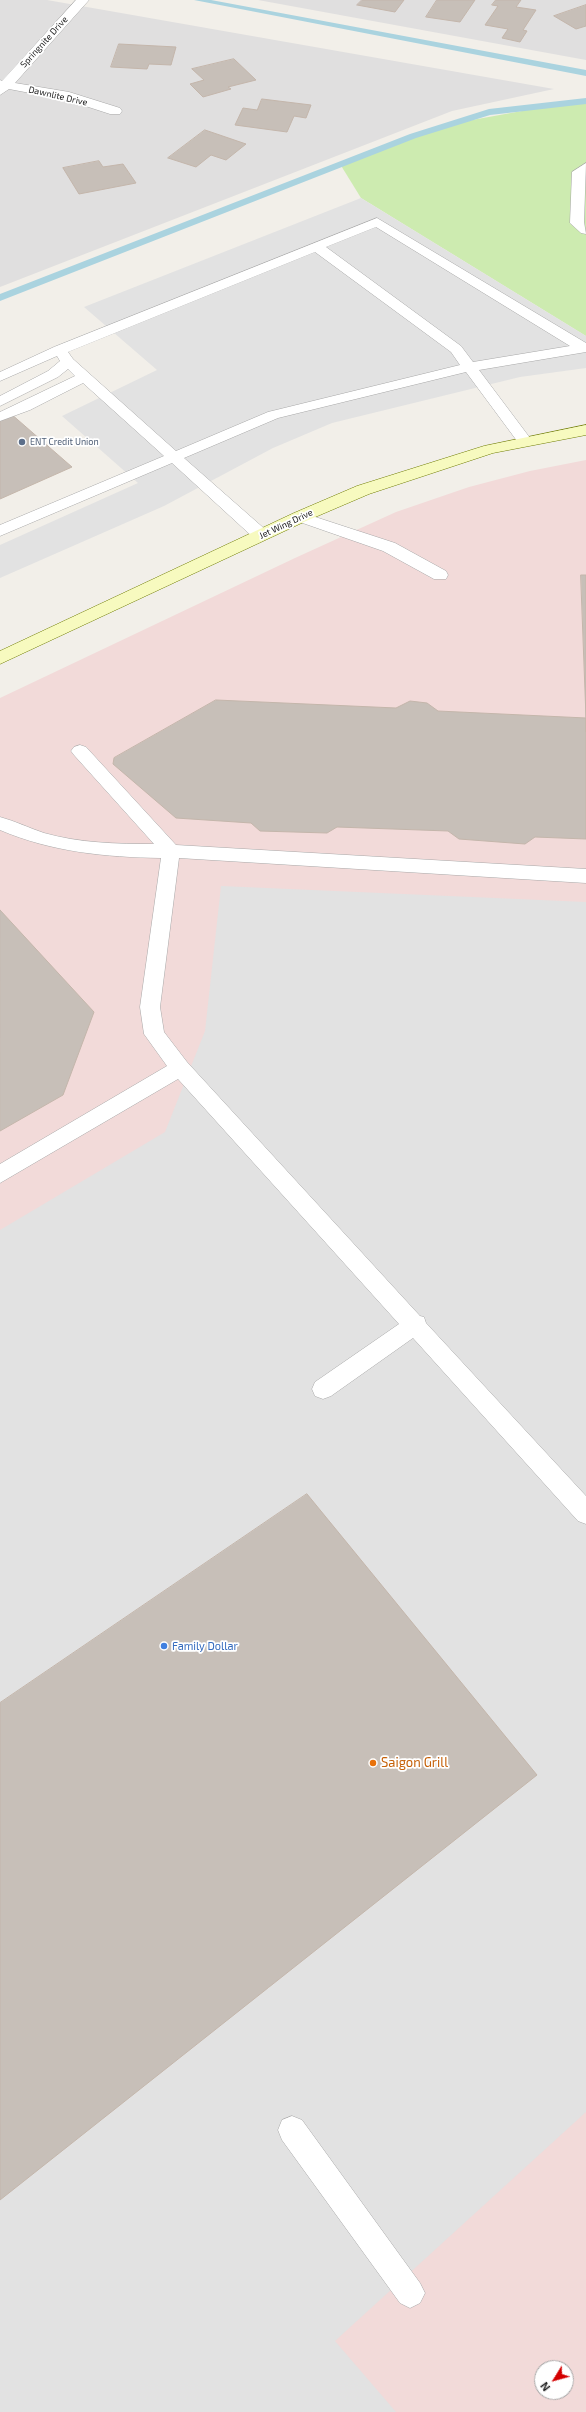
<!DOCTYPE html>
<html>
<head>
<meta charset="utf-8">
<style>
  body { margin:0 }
  #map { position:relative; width:586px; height:2412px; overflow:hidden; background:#f2efe9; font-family:"Exo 2",sans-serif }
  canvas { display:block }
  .north { position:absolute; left:534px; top:2360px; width:40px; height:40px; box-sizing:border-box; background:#fff; border:1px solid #a7a7a7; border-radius:50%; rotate:233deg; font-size:11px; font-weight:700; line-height:16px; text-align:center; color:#222 }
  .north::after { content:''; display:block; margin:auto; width:14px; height:18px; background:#d40000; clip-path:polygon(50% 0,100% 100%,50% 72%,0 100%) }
</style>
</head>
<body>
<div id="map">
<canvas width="586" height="2412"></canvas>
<div class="north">N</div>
</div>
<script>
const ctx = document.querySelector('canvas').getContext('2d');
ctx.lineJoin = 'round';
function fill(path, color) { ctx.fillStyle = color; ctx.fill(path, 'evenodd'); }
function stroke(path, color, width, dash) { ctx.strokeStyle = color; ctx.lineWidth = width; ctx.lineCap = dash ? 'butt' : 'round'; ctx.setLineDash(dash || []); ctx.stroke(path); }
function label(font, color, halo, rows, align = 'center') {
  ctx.font = font + ' "Exo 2",sans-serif'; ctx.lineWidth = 3.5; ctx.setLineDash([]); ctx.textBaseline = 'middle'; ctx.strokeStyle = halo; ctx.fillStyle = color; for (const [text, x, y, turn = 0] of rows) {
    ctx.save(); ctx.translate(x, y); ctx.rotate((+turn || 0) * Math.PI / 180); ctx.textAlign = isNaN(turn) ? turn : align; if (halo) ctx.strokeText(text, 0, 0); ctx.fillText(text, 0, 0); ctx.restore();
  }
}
fill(new Path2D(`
  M0 0H47L554 89 452 111 0 287Z
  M258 0H586V60Z`), '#e0dfdf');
fill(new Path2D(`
  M586 460V2412H0V698L295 558 396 512 469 487 530 471ZM542 2368H566V2392H542Z`), '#f2dad9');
fill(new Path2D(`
  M577 101 586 102V336L361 198 340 164 450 124Z`), '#cdebb0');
fill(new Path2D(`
  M361 198 586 336V368L520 377 332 423 273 448 164 506 0 578V545L138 483 62 416 157 370 84 307Z
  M221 886 586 902V2112L335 2341 396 2412H0V1230L165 1132 205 1031Z`), '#e2e2e2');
fill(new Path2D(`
  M194 0H211L586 70V76Z
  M586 98V104L490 115 416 138 0 301V294L410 134 489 109Z`), '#aad3df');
const building = new Path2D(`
  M362 0H404L395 12 357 5Z
  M437 0H475L460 22 426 17Z
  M496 0H521L516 7 536 10 523 30 527 31 520 42 502 38 508 29 485 25 498 6 492 5Z
  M586 5V26L576 29 554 16Z
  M119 44 176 47 171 65 149 64 147 69 111 67Z
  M234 59 256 80 228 87 231 89 203 97 190 84 204 80 192 69Z
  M262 99 311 105 306 118 294 116 287 132 235 125 243 108 257 110Z
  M205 130 246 144 226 160 211 155 196 167 168 158Z
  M99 161 103 167 123 164 136 183 79 194 63 168Z
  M10 413 72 467 0 499V417Z
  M581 575H586V732V718Z
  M216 700 396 708 410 701 427 703 438 711 586 718V839L535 837 525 844 459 839 448 831 337 827 327 833 260 831 251 823 176 818 113 764 114 758Z
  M0 910 94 1012 63 1095 0 1131Z
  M307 1494 537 1775 0 2200V1703Z`);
fill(building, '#c7bfb8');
stroke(building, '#c4b6ab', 1);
const lane = new Path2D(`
  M377 218 586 343V352L479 370 533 442 530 445H520L466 372 278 418 184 458 267 531 269 535 267 539H255L172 463 0 536V525L164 456 83 383 30 410 0 421V412L75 376 68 369 58 377 0 406V396L48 371 60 361 57 356 0 381V372L54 347ZM376 227 570 346 473 362 461 346 326 247ZM315 252 451 352 460 365 268 412 176 451 73 359 68 352Z
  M300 512 395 543 446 571 448 575 446 579H434L383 551 294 520 292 517 294 514Z
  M80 745 86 747 176 845 586 869V883L179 858 160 1007 164 1032 187 1062 420 1316 424 1317 426 1323 586 1496V1524L578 1521 413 1338 331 1396 323 1399 315 1396 312 1389 315 1382 399 1324 178 1079 0 1183V1164L167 1066 144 1034 140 1007 161 858C105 857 52 852 0 830V817C15 821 29 828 44 833 79 843 117 844 154 844L74 755 71 751 74 747Z
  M292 2116 302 2120 420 2283 425 2293 420 2303 410 2308 400 2303 282 2140 278 2130 282 2120Z`);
const street = new Path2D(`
  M76 0H89L15 83 69 92 120 108 122 111 120 114H110L67 100 9 89 0 95V80L2 81Z
  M586 163 584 222 586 234 581 233 570 223 572 172Z`);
const secondary = new Path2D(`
  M586 425V435L493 453 369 494 306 521 0 664V651L294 513 357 486 484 446Z`);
stroke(lane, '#a9a9a9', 1);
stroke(street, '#a9a9a9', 1);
stroke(secondary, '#707d05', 1);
fill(lane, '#fff');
fill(street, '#fff');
fill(secondary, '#f7fabf');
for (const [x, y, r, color] of [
  [22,442,4,"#5c6f8a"],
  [164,1646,4,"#3f7fe0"],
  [373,1763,4,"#e8710a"]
]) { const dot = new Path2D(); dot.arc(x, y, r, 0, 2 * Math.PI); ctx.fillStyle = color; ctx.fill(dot); stroke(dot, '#fff', 1.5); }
label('9px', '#222', '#fff', [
  ["Springnite Drive",44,42,-48],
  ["Dawnlite Drive",58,96,13],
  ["Jet Wing Drive",286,524,-25]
]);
label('9px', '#4e5e75', '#fff', [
  ["ENT Credit Union",30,442]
], 'left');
label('11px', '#366cbe', '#fff', [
  ["Family Dollar",172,1646]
], 'left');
label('13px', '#c56008', '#fff', [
  ["Saigon Grill",381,1763]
], 'left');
</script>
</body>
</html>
